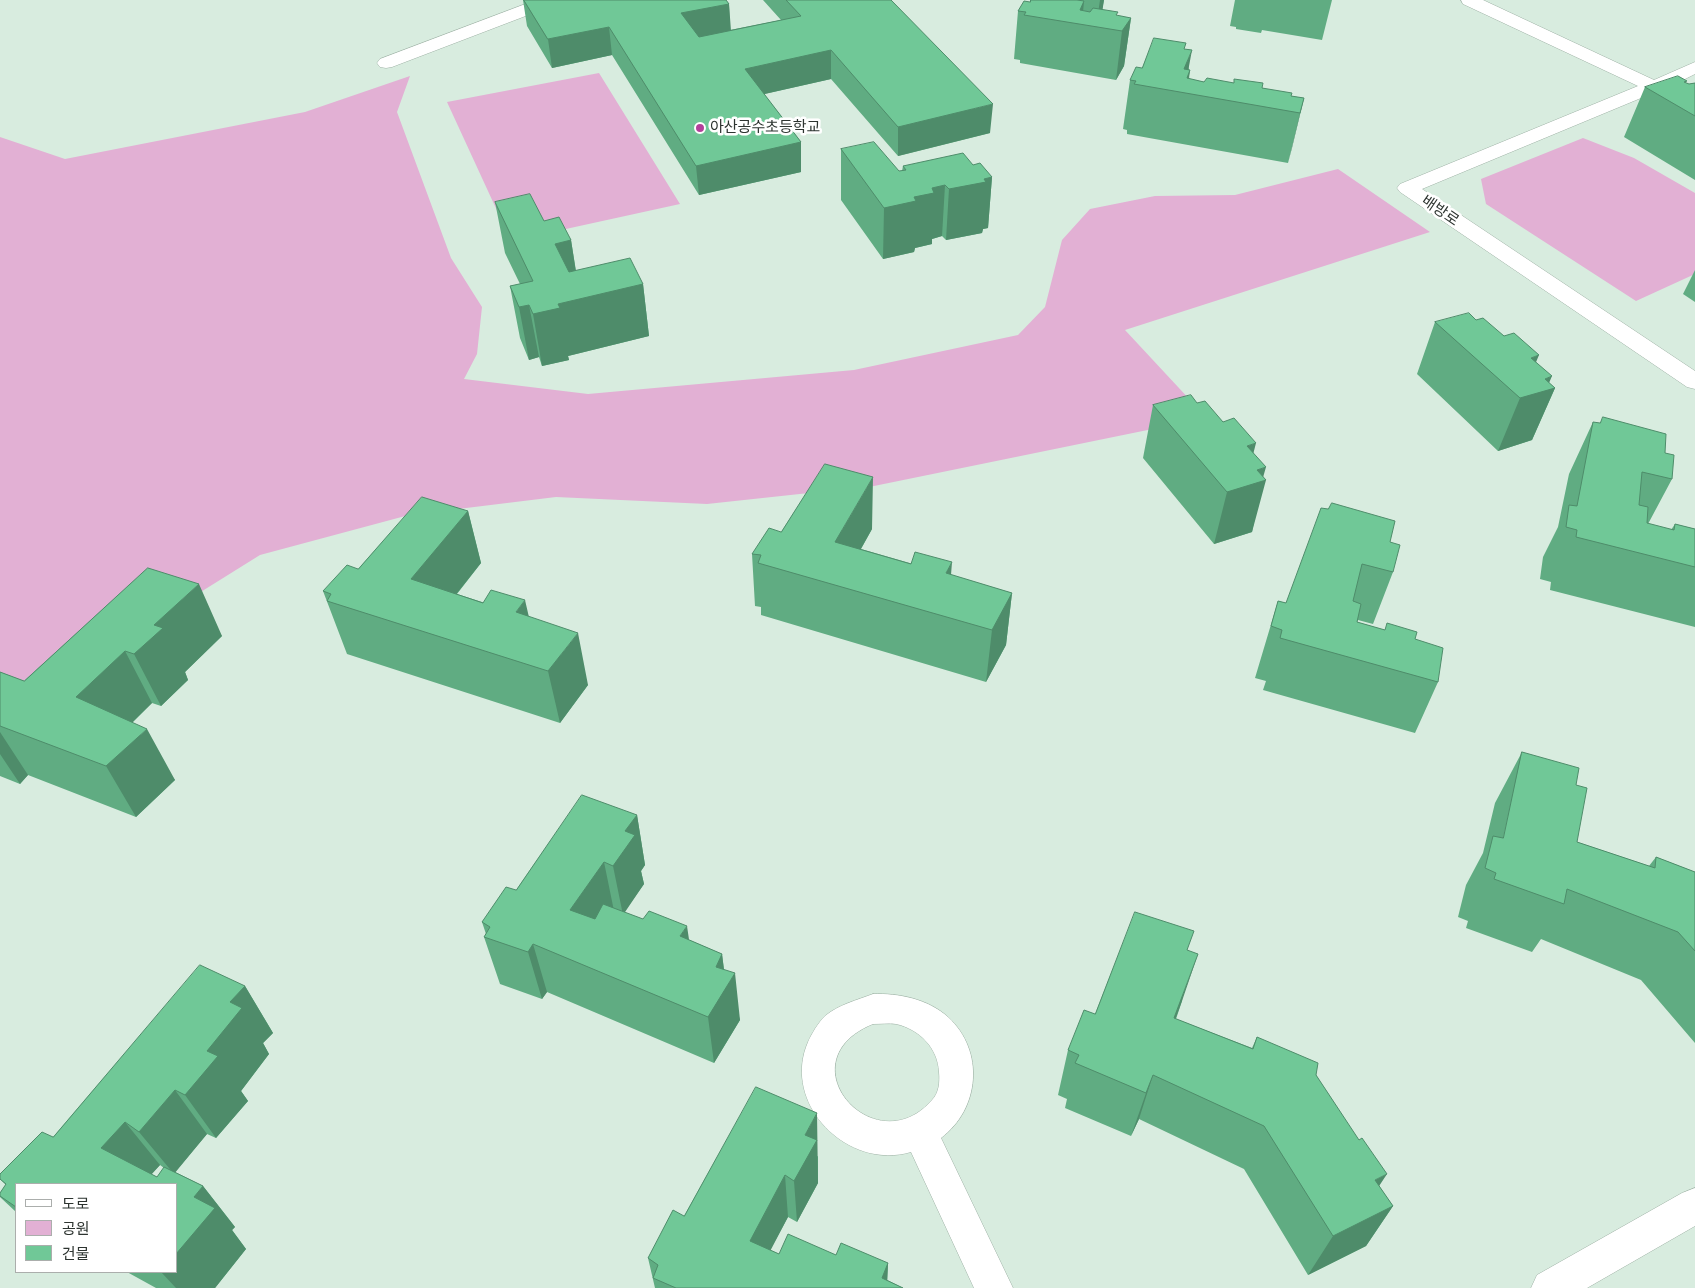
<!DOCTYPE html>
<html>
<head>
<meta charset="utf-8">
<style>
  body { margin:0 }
  #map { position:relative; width:1695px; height:1288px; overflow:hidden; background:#d8ecdf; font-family:"Noto Sans","Noto Sans KR",sans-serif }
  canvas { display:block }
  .legend { position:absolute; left:15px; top:1183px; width:162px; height:90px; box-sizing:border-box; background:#fff; border:1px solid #abaeac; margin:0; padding:6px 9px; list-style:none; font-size:15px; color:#2d3430 }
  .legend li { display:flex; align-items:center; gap:10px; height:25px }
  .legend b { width:25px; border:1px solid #abaeac }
</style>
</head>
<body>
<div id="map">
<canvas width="1695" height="1288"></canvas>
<ul class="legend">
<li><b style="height:6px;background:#fff"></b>도로</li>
<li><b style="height:14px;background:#e2b0d4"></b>공원</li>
<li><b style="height:14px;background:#70c897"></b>건물</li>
</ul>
</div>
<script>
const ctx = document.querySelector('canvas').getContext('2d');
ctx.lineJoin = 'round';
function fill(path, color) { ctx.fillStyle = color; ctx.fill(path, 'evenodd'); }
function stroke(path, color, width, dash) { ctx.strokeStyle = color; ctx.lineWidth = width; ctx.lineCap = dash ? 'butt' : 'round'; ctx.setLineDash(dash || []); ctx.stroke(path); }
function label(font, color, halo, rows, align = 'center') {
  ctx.font = font + ' "Noto Sans","Noto Sans KR",sans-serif'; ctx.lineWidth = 5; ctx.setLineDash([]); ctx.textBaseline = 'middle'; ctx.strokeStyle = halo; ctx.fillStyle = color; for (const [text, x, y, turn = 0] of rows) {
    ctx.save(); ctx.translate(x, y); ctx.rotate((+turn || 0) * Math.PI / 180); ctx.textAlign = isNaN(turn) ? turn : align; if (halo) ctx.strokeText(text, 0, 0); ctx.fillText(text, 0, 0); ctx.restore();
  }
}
fill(new Path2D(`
  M599 73 680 204 511 241 447 102Z
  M410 76 397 112 451 258 482 307 477 354 464 379 588 394 854 370 1018 335 1045 307 1062 240 1090 209 1155 196 1235 195 1338 169 1430 232 1125 330 1205 416 1177 424 874 486 707 504 556 497 409 515 260 555 159 618 0 700V137L65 159 305 112Z
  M1583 138 1634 158 1695 193V274L1636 301 1486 204 1481 179Z`), '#e2b0d4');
const minor = new Path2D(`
  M536 0H559L557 4 392 67 386 68 380 67 377 63 380 59Z
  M1461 0H1483L1654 80 1695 62V74L1669 87 1695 99V112L1653 93 1422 189 1695 371V389L1687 387 1400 192 1397 188 1400 184 1638 86 1463 4Z
  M873 994C899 993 928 999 948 1017 985 1051 980 1109 941 1138L1013 1288H974L911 1152C848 1171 781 1104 808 1042 812 1033 818 1023 825 1016 838 1005 857 1000 873 994ZM873 1024C881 1024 889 1023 896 1024 919 1029 938 1048 939 1072 940 1082 939 1093 932 1100 875 1166 782 1061 873 1024Z
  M1695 1188V1226L1587 1288H1531L1537 1275 1682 1193Z`);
stroke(minor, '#9eb1a5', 1);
fill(minor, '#fff');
fill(new Path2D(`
  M523 0H726L729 4 730 30 781 20 763 0H891L990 133 898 156 831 79 764 94 801 142V172L699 195 612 55 552 68 527 26Z
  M1031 0H1104L1102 10 1117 16 1131 18 1124 66 1116 80 1020 63V60L1014 59 1018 11 1030 2Z
  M1235 0H1332L1322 40 1262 30 1261 33 1236 29V27L1230 26Z
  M1185 49 1189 70H1190L1189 79 1204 82 1234 83 1262 88 1291 96 1304 98 1288 163 1127 134V130L1123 129 1130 80 1142 68Z
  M1686 83 1689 84 1695 83V180L1624 137 1645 87Z
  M841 149 899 171H902L903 166 973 165 992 177 988 228 983 229 982 233 946 240 942 236 932 239V244L915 248 914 252 883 259 841 200Z
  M495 202 544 221 571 240 576 271 643 284 649 336 568 356 569 360 542 366 539 357 529 360 520 338 510 286 520 284 505 253Z
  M1695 270V302L1683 294Z
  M1476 320 1504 336 1536 362 1549 383 1555 388 1532 440 1498 451 1417 374 1435 322Z
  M1197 403 1223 422 1253 453 1263 477 1252 532 1214 544 1143 458 1153 405Z
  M1593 422 1665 453 1672 479 1648 524 1671 530 1675 524 1695 529V627L1550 590 1551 582 1540 579 1543 557 1558 527 1569 474Z
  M468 511 481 563 457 594 529 617 588 685 560 723 347 654 323 591 358 569Z
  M872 529 861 549 951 575 1012 593 1006 645 986 682 761 615V607L755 606 752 554 781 532Z
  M1390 542 1393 572 1373 624 1358 620 1357 622 1415 639 1438 682 1415 733 1263 690 1266 681 1255 678 1278 601 1286 603Z
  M148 568 222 636 185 672 188 680 161 706 152 703 132 723 175 780 136 817 28 775 20 784 0 776V672L24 681Z
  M1522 752 1576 785 1577 842 1649 866 1656 857 1695 872V1043L1641 980 1541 939 1532 952 1466 928 1468 921 1458 917 1466 885 1483 853 1495 803Z
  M637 815 645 865 641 871 644 884 624 912 722 954 724 969 740 1020 714 1063 547 992 542 999 500 984 484 937 486 934 482 922 516 890Z
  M1187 950 1182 1001 1176 1019 1252 1048 1257 1037 1316 1075 1379 1186 1393 1206 1366 1246 1308 1275 1244 1169 1139 1119 1131 1136 1065 1108 1067 1099 1058 1095 1068 1050 1095 1014Z
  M245 986 273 1033 263 1043 269 1054 241 1091 248 1101 216 1138 207 1134 175 1172 203 1186 235 1227 232 1230 246 1249 215 1288H156L127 1272H176L16 1184V1212L0 1197V1193L6 1185 0 1179V1174L53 1137ZM160 1165 164 1168 157 1177 151 1174Z
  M818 1156V1183L797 1222 788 1217 770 1250 779 1254 836 1255 888 1263 887 1280 903 1288H655L648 1258 684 1216Z`), '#60ac82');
fill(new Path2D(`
  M1100 0H1104L1100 26 1096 27Z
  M1084 1 1082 24 1080 10Z
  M729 4 731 31 683 41 681 13Z
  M1131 18 1124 66 1116 80 1122 31Z
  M609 27 612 55 552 68 548 39Z
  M831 50V79L747 98 745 69Z
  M1192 50 1187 77 1190 70 1186 93 1184 69Z
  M1304 98 1292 148 1288 163 1300 113Z
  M993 104 990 133 898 156V127Z
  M801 142V172L699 195 696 166Z
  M992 177 988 228 983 229 982 233 946 240 949 189Z
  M945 185 942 236 932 239V244L915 248 914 252 883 259 884 208 914 197 932 188Z
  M571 240 579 292 564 295 555 244Z
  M643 284 649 336 568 356 569 360 542 366 533 314 558 304Z
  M529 305 539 357 529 360 519 307Z
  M1539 355 1521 398 1545 379 1552 376 1546 390 1555 388 1532 440 1498 451 1520 398 1531 358Z
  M1256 443 1245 486 1257 470 1266 467 1262 481 1266 480 1252 532 1214 544 1227 492 1247 446Z
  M873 477 872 529 840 586 835 542Z
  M468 511 481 563 427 631 411 579Z
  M952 562 948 614 946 573Z
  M199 584 222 636 185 672 188 680 161 706 134 654 154 625Z
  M1012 593 1006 645 986 682 992 630Z
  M525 600 537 652 516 612Z
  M578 633 588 685 560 723 548 671Z
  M125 651 152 703 106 748 76 697Z
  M147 729 175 780 136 817 106 766Z
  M0 732 28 775 20 784 0 754Z
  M637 815 645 865 641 871 644 884 623 915 613 866 625 831Z
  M604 862 614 911 582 958 570 910Z
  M687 926 694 973 680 936Z
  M533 944 547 992 542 999 528 952Z
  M722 954 726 987 735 973 740 1020 714 1063 708 1017 716 967Z
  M1198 954 1182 1001 1159 1064 1174 1018Z
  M245 986 273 1033 263 1043 269 1054 241 1091 248 1101 216 1138 185 1095 230 1002Z
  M1153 1075 1139 1119 1131 1136 1146 1093Z
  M175 1090 207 1134 174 1174 139 1132Z
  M817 1113 818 1183 797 1222 794 1181 805 1135Z
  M125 1122 160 1165 143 1184 101 1148Z
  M1387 1174 1360 1215 1375 1180Z
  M785 1175 788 1217 755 1280 750 1241Z
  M203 1186 235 1227 232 1230 246 1249 215 1288H176L161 1272H176V1254L194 1197Z
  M1393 1206 1366 1246 1308 1275 1333 1236Z
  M888 1263 887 1288 882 1278Z`), '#4e8c6a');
const building = new Path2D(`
  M524 0H726L729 4 681 13 699 37 801 16 786 0H891L993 104 898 127 831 50 745 69 801 142 696 166 609 27 548 39Z
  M1031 0H1077L1084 1 1080 10 1090 12 1093 8 1118 12 1116 15 1131 18 1122 31 1024 15 1026 12 1018 11 1024 1 1030 2Z
  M1154 38 1186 43 1184 49 1192 50 1184 69 1190 70 1187 78 1204 82 1207 78 1234 83V79L1263 83 1262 88 1292 93 1291 96 1304 98 1300 113 1134 84 1136 81 1130 80 1136 67 1142 68Z
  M1678 76 1687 81 1684 82 1689 84 1695 83V116L1645 87Z
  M874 142 899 171 906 170 903 166 963 153 973 165 980 163 992 177 984 179 986 182 949 189 945 185 932 188 934 193 914 197 916 201 884 208 841 149Z
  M530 194 544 221 559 217 571 240 555 244 569 272 630 258 643 284 558 304 560 308 533 314 529 305 519 307 510 286 533 281 495 202Z
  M1469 313 1476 320 1483 318 1504 336 1514 333 1539 355 1531 358 1552 376 1545 379 1555 388 1520 398 1435 322Z
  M1191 395 1197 403 1205 401 1223 422 1234 418 1256 443 1247 446 1266 467 1257 470 1266 480 1227 492 1153 405Z
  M1603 417 1666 434 1665 453 1674 455 1672 479 1642 472 1639 505 1648 507 1647 523 1674 530 1675 524 1695 529V567L1576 537 1577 530 1566 527 1569 505 1577 506 1593 422 1600 423Z
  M825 464 873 477 835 542 911 564 915 552 952 562 946 573 1012 593 992 630 758 563 761 555 752 554 769 528 781 532Z
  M422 497 468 511 411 579 483 603 491 590 525 600 516 612 578 633 548 671 327 601 331 594 323 591 347 565 358 569Z
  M1332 503 1395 521 1390 542 1400 545 1393 572 1362 564 1353 601 1361 604 1357 622 1385 630 1387 623 1417 632 1415 639 1443 648 1438 682 1280 638 1282 630 1271 626 1278 601 1286 603 1321 508 1328 509Z
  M148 568 199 584 154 625 163 628 134 654 125 651 76 697 147 729 106 766 0 726V672L24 681Z
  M1522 752 1579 768 1576 785 1587 788 1577 842 1655 868 1656 857 1695 872V951L1678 932 1567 889 1564 904 1494 879 1496 873 1485 868 1493 836 1503 838Z
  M582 795 637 815 625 831 635 835 613 866 604 862 570 910 595 919 603 904 643 919 649 911 687 926 680 936 722 954 716 967 735 973 708 1017 533 944 528 952 484 937 490 927 482 922 506 887 516 890Z
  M1135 912 1194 931 1187 950 1198 954 1174 1018 1253 1049 1257 1037 1318 1063 1316 1075 1359 1140 1362 1138 1387 1174 1375 1180 1393 1206 1333 1236 1264 1126 1153 1075 1146 1093 1075 1063 1079 1055 1068 1050 1084 1010 1095 1014Z
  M200 965 245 986 230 1002 242 1008 207 1051 218 1056 185 1095 175 1090 139 1132 125 1122 101 1148 157 1177 164 1167 203 1186 194 1197 215 1208 176 1254V1184H16V1207L0 1196V1193L6 1184 0 1179V1174L42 1132 53 1137Z
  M756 1087 817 1113 805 1135 817 1140 794 1181 785 1175 750 1241 779 1254 788 1234 836 1255 841 1243 888 1263 882 1278 903 1288H676L653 1278 658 1265 648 1258 673 1210 684 1216Z`);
fill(building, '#70c897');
stroke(building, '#4e8c6a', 1);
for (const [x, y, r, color] of [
  [700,128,5,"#b3409b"]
]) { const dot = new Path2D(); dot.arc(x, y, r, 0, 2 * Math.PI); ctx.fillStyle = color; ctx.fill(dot); stroke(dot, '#fff', 2); }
label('15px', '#2d3430', '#fff', [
  ["아산공수초등학교",710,128]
], 'left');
label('15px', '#2d3430', '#fff', [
  ["배방로",1440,211,34]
]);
</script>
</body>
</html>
